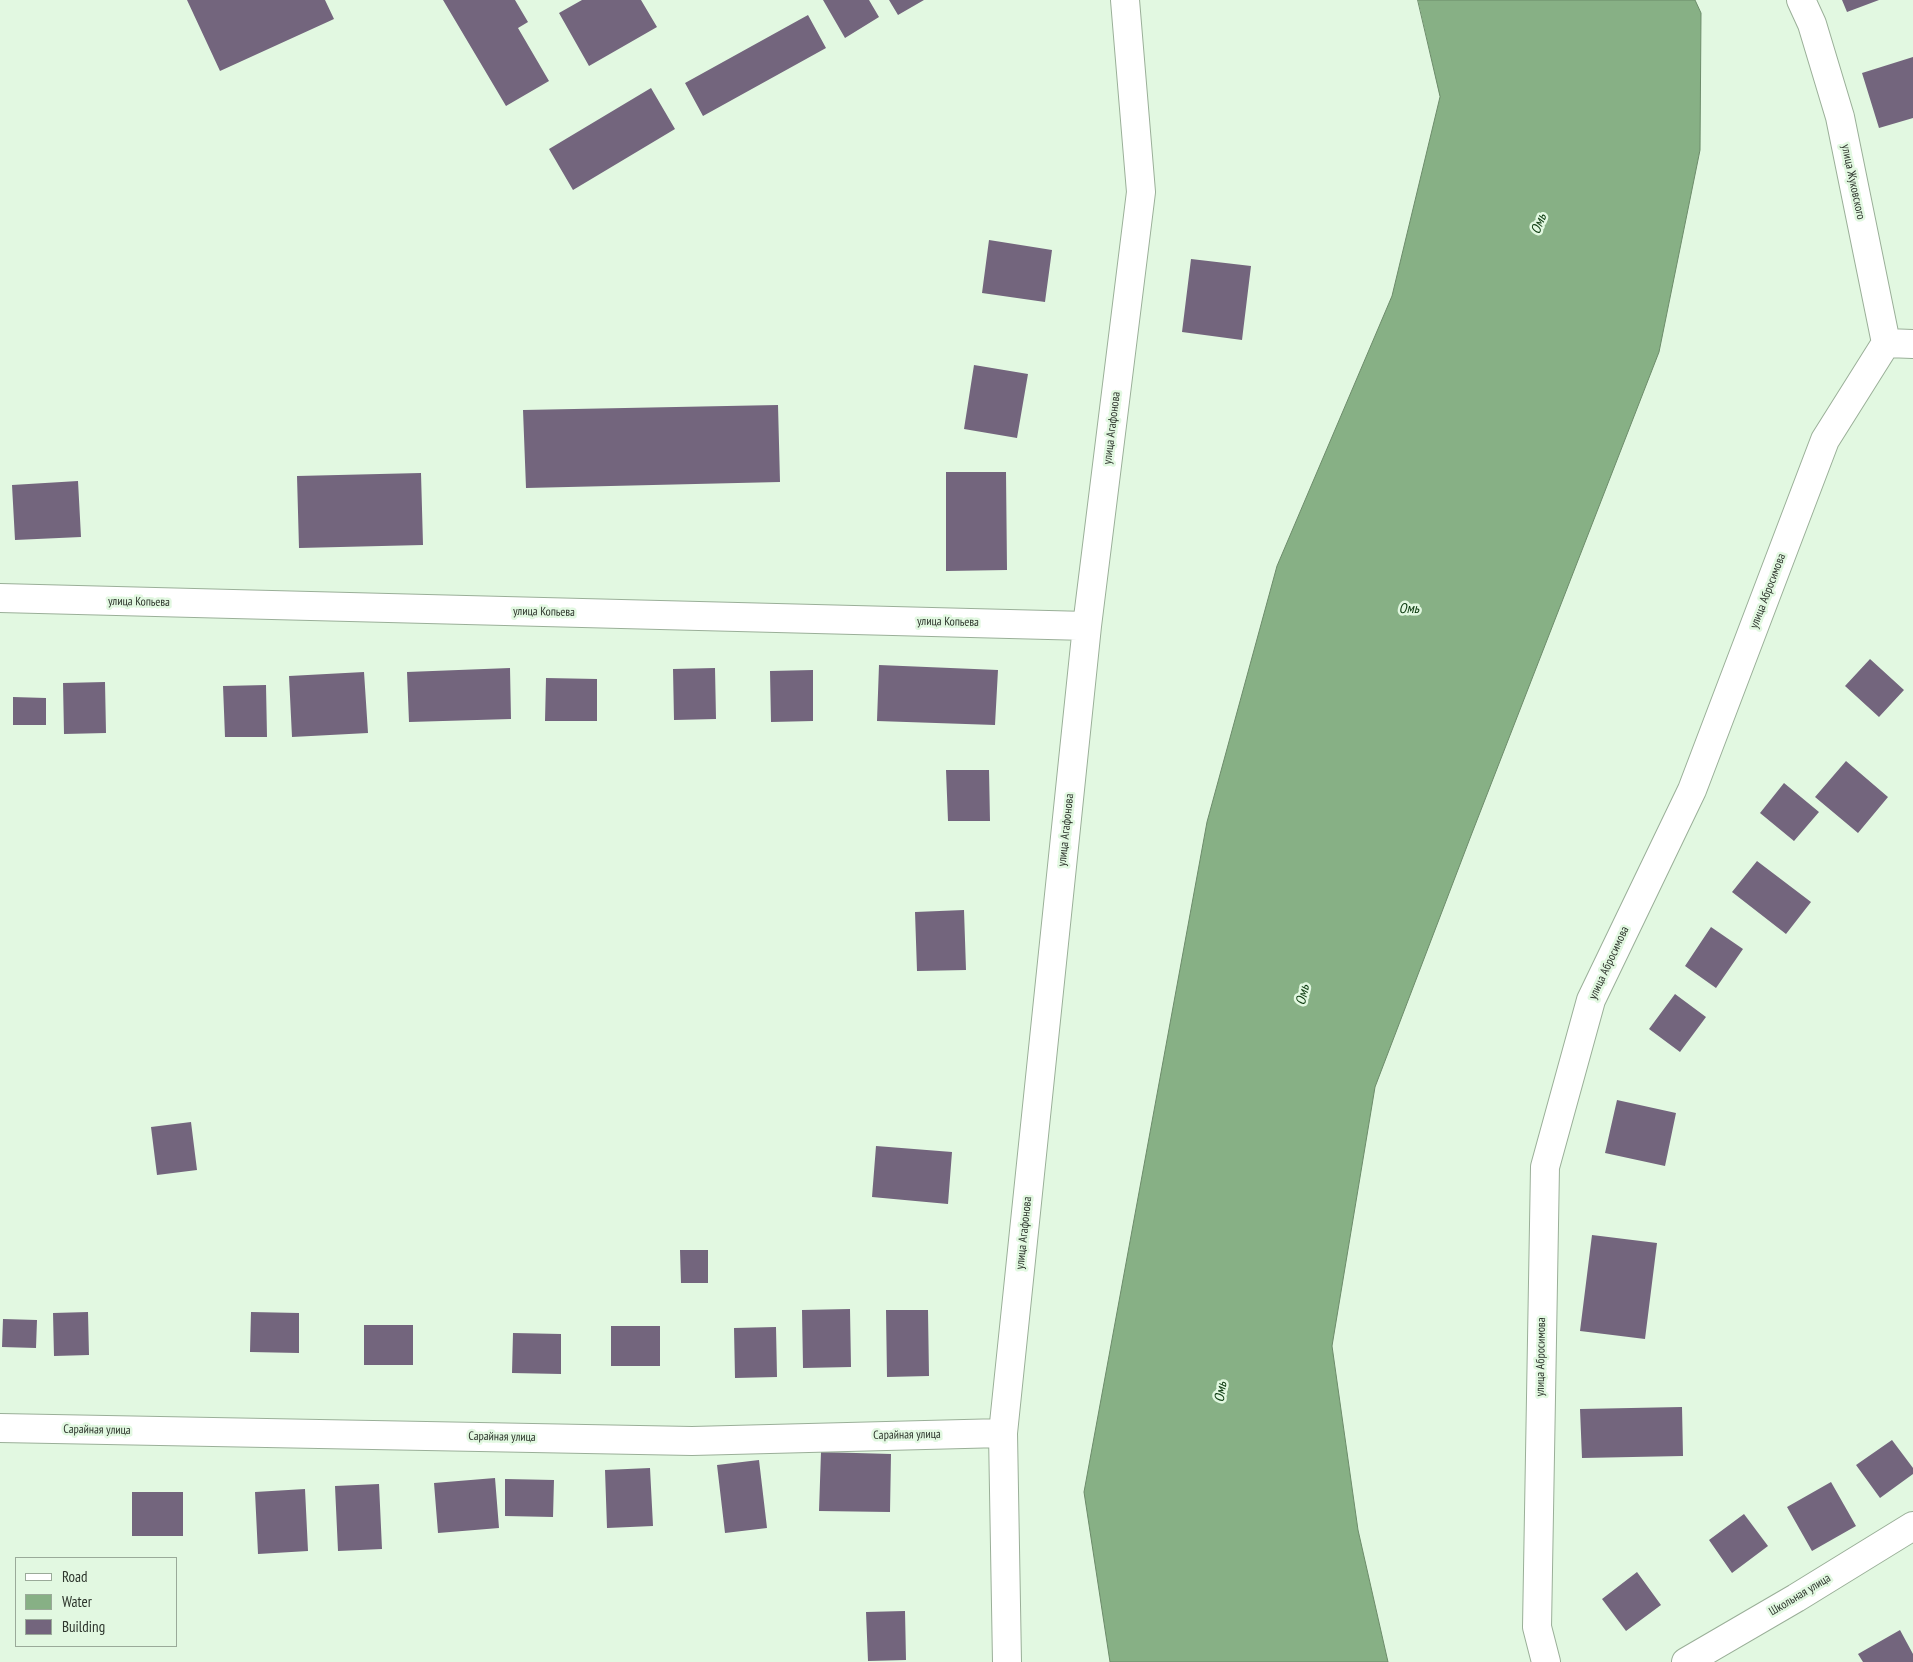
<!DOCTYPE html>
<html>
<head>
<meta charset="utf-8">
<style>
  body { margin:0 }
  #map { position:relative; width:1913px; height:1662px; overflow:hidden; background:#e2f8e1; font-family:"PT Sans Narrow",sans-serif }
  canvas { display:block }
  .legend { position:absolute; left:15px; top:1557px; width:162px; height:90px; box-sizing:border-box; background:#e2f8e1; border:1px solid #9aaa99; margin:0; padding:6px 9px; list-style:none; font-size:15px; color:#2d352c }
  .legend li { display:flex; align-items:center; gap:10px; height:25px }
  .legend b { width:25px; border:1px solid #9aaa99 }
</style>
</head>
<body>
<div id="map">
<canvas width="1913" height="1662"></canvas>
<ul class="legend">
<li><b style="height:6px;background:#fff"></b>Road</li>
<li><b style="height:14px;background:#87b085"></b>Water</li>
<li><b style="height:14px;background:#73657d"></b>Building</li>
</ul>
</div>
<script>
const ctx = document.querySelector('canvas').getContext('2d');
ctx.lineJoin = 'round';
function fill(path, color) { ctx.fillStyle = color; ctx.fill(path, 'evenodd'); }
function stroke(path, color, width, dash) { ctx.strokeStyle = color; ctx.lineWidth = width; ctx.lineCap = dash ? 'butt' : 'round'; ctx.setLineDash(dash || []); ctx.stroke(path); }
function label(font, color, halo, rows, align = 'center') {
  ctx.font = font + ' "PT Sans Narrow",sans-serif'; ctx.lineWidth = 5; ctx.setLineDash([]); ctx.textBaseline = 'middle'; ctx.strokeStyle = halo; ctx.fillStyle = color; for (const [text, x, y, turn = 0] of rows) {
    ctx.save(); ctx.translate(x, y); ctx.rotate((+turn || 0) * Math.PI / 180); ctx.textAlign = isNaN(turn) ? turn : align; if (halo) ctx.strokeText(text, 0, 0); ctx.fillText(text, 0, 0); ctx.restore();
  }
}
const water = new Path2D(`
  M1418 0H1695L1701 13 1700 150 1659 352 1472 833 1375 1087 1332 1346 1358 1530 1388 1662H1110L1084 1492 1207 822 1277 566 1392 296 1440 97Z`);
fill(water, '#87b085');
stroke(water, '#6c8b6a', 1);
fill(new Path2D(`
  M187 0H325L334 19 220 71Z
  M443 0H515L528 22 518 28 549 81 506 106Z
  M582 0H641L657 27 589 66 559 13Z
  M823 0H869L879 17 845 38Z
  M889 0H924L898 15Z
  M1842 0H1879L1847 12Z
  M808 15 826 48 703 116 685 83Z
  M1913 57V118L1879 128 1862 73Z
  M651 88 675 129 573 190 549 149Z
  M989 240 1052 250 1045 302 982 293Z
  M1191 259 1251 266 1242 340 1182 332Z
  M974 365 1028 374 1017 438 964 429Z
  M778 405 780 482 526 488 523 410Z
  M946 472H1006L1007 570 946 571Z
  M421 473 423 545 299 548 297 476Z
  M78 481 81 537 15 540 12 485Z
  M1870 659 1904 690 1879 717 1845 686Z
  M879 665 998 670 995 725 877 721Z
  M510 668 511 719 409 722 407 672Z
  M715 668 716 719 674 720 673 669Z
  M813 670V721L771 722 770 671Z
  M364 672 368 733 292 737 289 676Z
  M546 678 597 679V721H545Z
  M105 682 106 733 64 734 63 683Z
  M266 685 267 737H225L223 686Z
  M13 697 46 698V725H13Z
  M1846 761 1888 797 1858 833 1815 797Z
  M946 770H989L990 821H948Z
  M1784 783 1819 812 1794 841 1760 813Z
  M1757 861 1811 902 1786 934 1732 892Z
  M964 910 966 970 917 971 915 912Z
  M1711 927 1743 949 1716 988 1685 966Z
  M1675 994 1706 1017 1680 1052 1649 1029Z
  M1617 1100 1676 1113 1665 1166 1605 1153Z
  M191 1122 197 1170 157 1175 151 1127Z
  M876 1146 952 1152 948 1204 872 1197Z
  M1592 1235 1657 1243 1645 1339 1580 1331Z
  M680 1250H708V1283H681Z
  M850 1309 851 1367 803 1368 802 1310Z
  M886 1310H928L929 1376 887 1377Z
  M88 1312 89 1355 54 1356 53 1313Z
  M251 1312 299 1313V1353L250 1352Z
  M3 1319 37 1320 36 1348 2 1347Z
  M364 1325H413V1365H364Z
  M611 1326H660V1366H611Z
  M776 1327 777 1377 735 1378 734 1328Z
  M513 1333 561 1334V1374L512 1373Z
  M1682 1407 1683 1456 1582 1458 1580 1409Z
  M1892 1440 1913 1468V1474L1880 1498 1856 1465Z
  M821 1452 891 1454 890 1512 819 1511Z
  M759 1460 767 1528 725 1533 717 1465Z
  M650 1468 653 1526 607 1528 605 1470Z
  M495 1478 499 1528 438 1533 434 1483Z
  M505 1479 554 1480 553 1517 505 1516Z
  M1831 1482 1856 1526 1812 1551 1787 1507Z
  M379 1484 382 1549 338 1551 335 1486Z
  M305 1489 308 1551 258 1554 255 1492Z
  M132 1492H183V1536H132Z
  M1744 1514 1768 1546 1732 1573 1709 1540Z
  M1637 1572 1661 1605 1626 1631 1602 1599Z
  M905 1611 906 1660 868 1661 866 1612Z
  M1900 1630 1913 1654V1662H1863L1858 1654Z`), '#73657d');
const minor = new Path2D(`
  M1801 0 1812 24 1840 117 1886 343 1913 344
  M0 598 1087 626
  M0 1428 692 1441 1003 1433
  M1007 1662 1003 1433 1087 626 1141 192 1125 0
  M1546 1662 1537 1627 1545 1167 1591 1000 1692 790 1825 440 1886 343
  M1686 1662 1796 1598 1913 1526`);
stroke(minor, '#9aaf98', 30);
stroke(minor, '#fff', 28);
label('12px', '#2d352c', '#e2f8e1', [
  ["улица Жуковского",1853,182,78],
  ["улица Агафонова",1112,428,-83],
  ["улица Абросимова",1768,591,-69],
  ["улица Копьева",139,602,1],
  ["улица Копьева",544,612,1],
  ["улица Копьева",948,622,1],
  ["улица Агафонова",1066,830,-84],
  ["улица Абросимова",1609,963,-65],
  ["улица Агафонова",1024,1233,-84],
  ["улица Абросимова",1541,1357,-89],
  ["Сарайная улица",97,1430,1],
  ["Сарайная улица",907,1435,-1],
  ["Сарайная улица",502,1437,1],
  ["Школьная улица",1800,1595,-31]
]);
label('italic 14px', '#0a380d', '#e2f8e1', [
  ["Омь",1539,224,-68],
  ["Омь",1409,609],
  ["Омь",1303,995,-78],
  ["Омь",1221,1392,-81]
]);
</script>
</body>
</html>
